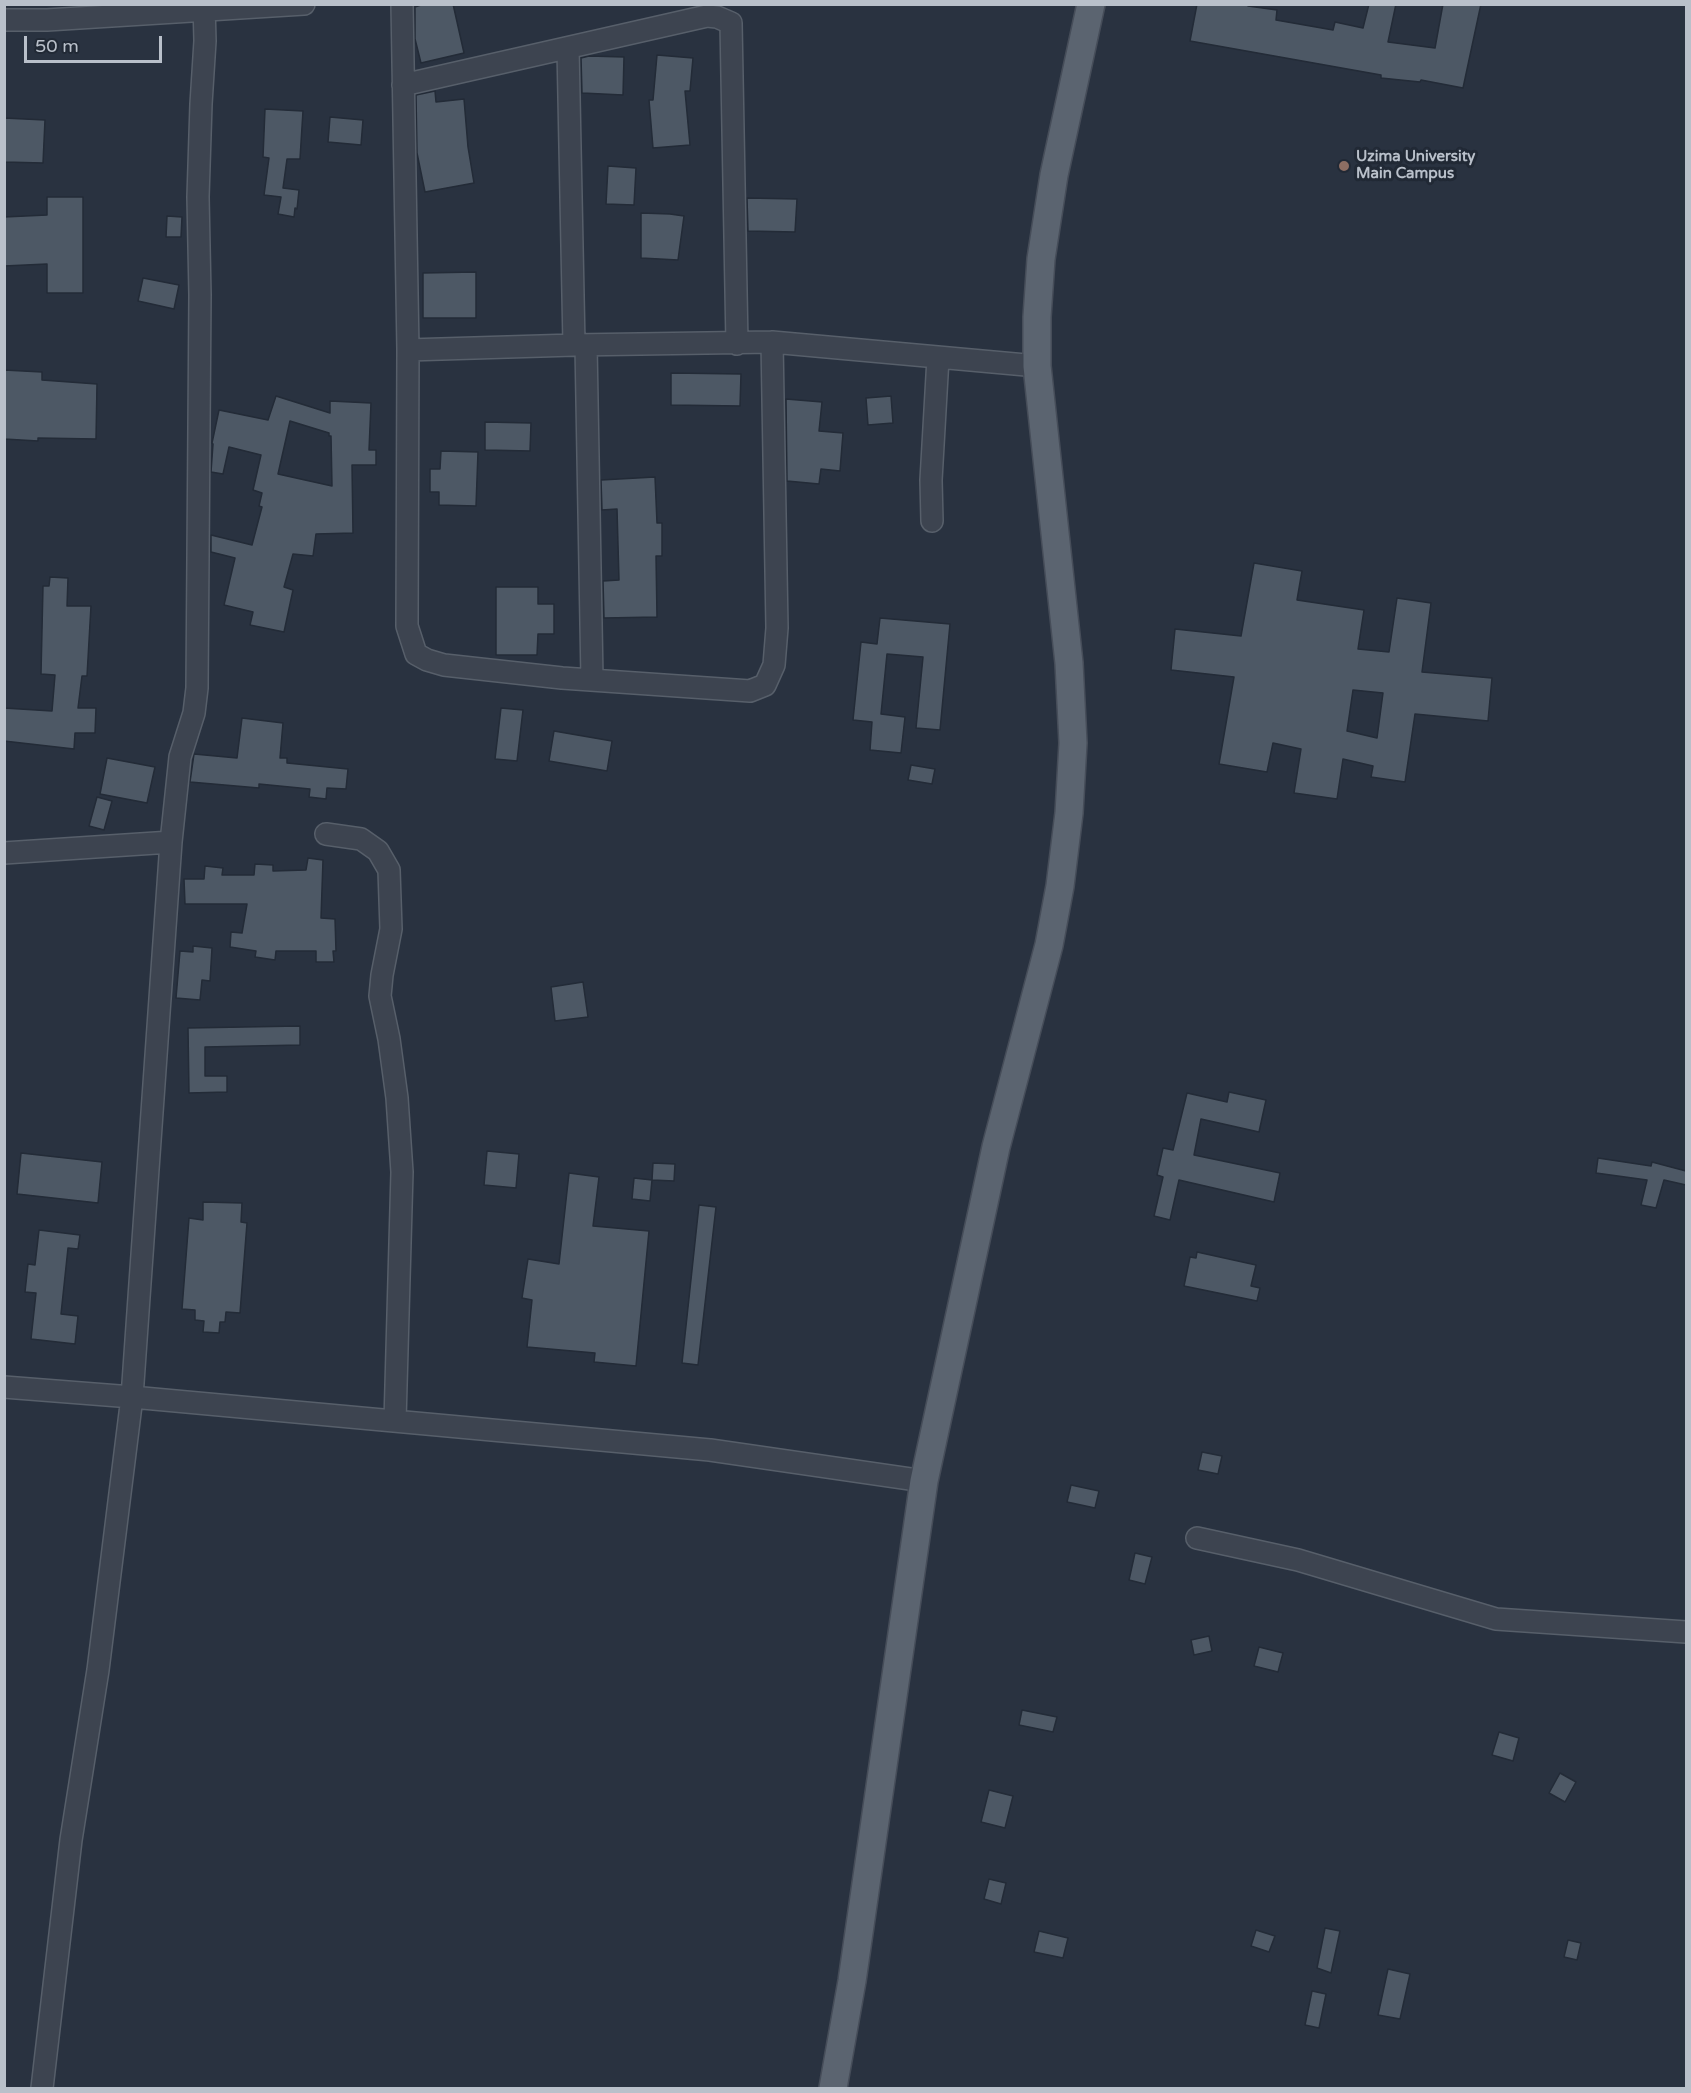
<!DOCTYPE html>
<html>
<head>
<meta charset="utf-8">
<style>
  body { margin:0 }
  #map { position:relative; width:1691px; height:2093px; overflow:hidden; background:#293240; font-family:"Varela Round",sans-serif }
  canvas { display:block }
  .frame { position:absolute; inset:0; border:6px solid #b9c0ca; pointer-events:none }
  .scale { position:absolute; left:24px; top:36px; width:138px; height:27px; box-sizing:border-box; border:3px solid #b9c0ca; border-top:0; padding-left:8px; font-size:18px; line-height:21px; white-space:nowrap; color:#b9c0ca; -webkit-text-stroke:4px #212935; paint-order:stroke }
</style>
</head>
<body>
<div id="map">
<canvas width="1691" height="2093"></canvas>
<div class="frame"></div>
<div class="scale">50 m</div>
</div>
<script>
const ctx = document.querySelector('canvas').getContext('2d');
ctx.lineJoin = 'round';
function fill(path, color) { ctx.fillStyle = color; ctx.fill(path, 'evenodd'); }
function stroke(path, color, width, dash) { ctx.strokeStyle = color; ctx.lineWidth = width; ctx.lineCap = dash ? 'butt' : 'round'; ctx.setLineDash(dash || []); ctx.stroke(path); }
function label(font, color, halo, rows, align = 'center') {
  ctx.font = font + ' "Varela Round",sans-serif'; ctx.lineWidth = 6; ctx.setLineDash([]); ctx.textBaseline = 'middle'; ctx.strokeStyle = halo; ctx.fillStyle = color; for (const [text, x, y, turn = 0] of rows) {
    ctx.save(); ctx.translate(x, y); ctx.rotate((+turn || 0) * Math.PI / 180); ctx.textAlign = isNaN(turn) ? turn : align; if (halo) ctx.strokeText(text, 0, 0); ctx.fillText(text, 0, 0); ctx.restore();
  }
}
const building = new Path2D(`
  M424 4H453L464 53 421 63 415 39V7Z
  M1197 4H1249L1248 6 1277 10 1276 20 1333 30 1335 22 1363 28 1369 4H1396L1388 42 1435 48 1443 4H1481L1463 88 1421 80 1420 82 1381 78V75L1190 41Z
  M657 55 693 58 690 91H685L690 145 653 148 649 100H653Z
  M589 56 624 57 623 95 582 93 581 58Z
  M435 91 436 102 464 99 468 147 474 183 425 192 417 153 416 95Z
  M265 109 303 111 300 159H287L283 188 299 190 297 209 295 208 294 217 278 214 281 197 264 195 269 158 263 157Z
  M330 117 363 120 361 145 328 142Z
  M4 118 45 120 43 163 4 162Z
  M608 166 636 168 634 205 606 204Z
  M47 197H83V293H47V264L4 266V217L47 215Z
  M747 198 797 199 795 232 748 231Z
  M641 213 670 214 684 216 678 260 641 258Z
  M167 216 182 217 181 237H166Z
  M476 272V318H423V273Z
  M143 278 179 285 174 309 138 301Z
  M4 370 42 372V380L97 384 96 439 38 438V441L4 439Z
  M671 373 741 374 740 406 671 405Z
  M276 396 330 413V401L371 403 369 450H376V465H352L353 533 316 534 313 556 293 554 284 587 293 590 284 632 250 625 253 612 224 605 235 558 211 552V535L252 545 262 507 259 506 262 493 253 490 261 455 229 447 223 474 211 472 213 444 212 443 219 410 268 420ZM290 421 329 433V436H331L332 486 278 474Z
  M891 396 893 423 868 425 866 398Z
  M786 399 822 402 819 431 843 433 840 471 821 469 819 484 787 481Z
  M485 422 531 423 530 451 485 450Z
  M441 451 478 452 476 506 439 505V492H430V469H440Z
  M655 477 657 523H662V556H656L657 617 604 618 603 581 619 580 617 509 602 510 601 480Z
  M1254 563 1302 571 1297 600 1364 610 1358 649 1389 652 1397 598 1431 603 1422 672 1492 678 1488 721 1415 714 1405 782 1371 777 1373 766 1343 759 1337 799 1294 793 1301 749 1273 743 1267 772 1219 764 1234 677 1171 670 1175 629 1241 636ZM1353 690 1383 693 1377 738 1347 731Z
  M50 577 68 578 67 606H91L87 676H82L78 708H96L95 733H75L74 749 4 741V708L52 711 55 675 41 674 43 586H49Z
  M496 587H538V604H554V634H538L537 655H496Z
  M880 618 950 624 940 730 916 728 923 657 887 654 881 714 905 717 901 753 870 750 872 722 853 720 861 642 877 644Z
  M501 708 523 710 517 761 495 759Z
  M242 718 283 723 280 758H287V763L348 769 346 789 327 788 326 799 309 797 310 789 259 784V788L190 782 194 754 237 758Z
  M554 731 612 741 607 771 549 761Z
  M107 758 155 767 147 803 100 794Z
  M911 765 935 769 932 784 908 780Z
  M97 797 112 801 104 830 89 826Z
  M308 858 323 860 321 918 335 919 336 951H333L334 962H316V951H276L275 960 255 957 256 951 230 947 231 932 242 933 247 904H185L184 879H204L205 866 223 868 222 875H254L255 864 273 865V871L306 870Z
  M193 946 212 948 210 981 202 980 200 1000 176 998 180 951 193 952Z
  M583 982 588 1017 555 1021 551 987Z
  M300 1026V1045L205 1047V1076H227V1092L189 1093 188 1028Z
  M1229 1092 1266 1100 1259 1132 1201 1119 1194 1155 1280 1173 1274 1202 1179 1180 1170 1220 1154 1216 1163 1177 1157 1175 1163 1148 1173 1150 1187 1093 1227 1102Z
  M487 1151 519 1154 516 1188 484 1185Z
  M21 1153 102 1162 98 1203 17 1194Z
  M1598 1158 1651 1166 1652 1162 1686 1171V1185L1664 1180 1656 1208 1641 1205 1647 1180 1596 1173Z
  M653 1163 675 1164 674 1181 652 1180Z
  M569 1173 599 1177 593 1226 649 1231 636 1366 594 1362 595 1353 527 1347 532 1300 522 1298 528 1259 559 1264Z
  M634 1178 652 1180 650 1201 632 1199Z
  M203 1202 242 1203 241 1222 247 1223 240 1313 226 1312 225 1322H220L219 1333 203 1332 204 1321 195 1320V1310L182 1309 189 1218 203 1220Z
  M699 1205 716 1207 698 1365 682 1363Z
  M39 1230 80 1235 78 1249 68 1248 61 1314 78 1316 75 1344 31 1339 36 1293 25 1292 28 1264 35 1265Z
  M1197 1252 1256 1265 1251 1286 1260 1288 1257 1301 1184 1286 1190 1257 1196 1258Z
  M1202 1452 1222 1456 1218 1474 1198 1470Z
  M1071 1485 1099 1491 1095 1508 1067 1502Z
  M1135 1553 1152 1557 1145 1584 1129 1580Z
  M1209 1636 1212 1651 1194 1655 1191 1640Z
  M1259 1647 1283 1653 1278 1672 1254 1666Z
  M1022 1710 1057 1717 1053 1732 1019 1725Z
  M1499 1732 1519 1738 1513 1761 1492 1755Z
  M1560 1773 1576 1782 1565 1802 1549 1793Z
  M989 1790 1013 1796 1005 1828 981 1822Z
  M989 1879 1006 1883 1001 1904 984 1899Z
  M1325 1928 1340 1931 1331 1973 1317 1968Z
  M1256 1930 1275 1936 1269 1952 1251 1946Z
  M1039 1931 1068 1938 1063 1958 1034 1952Z
  M1568 1940 1581 1943 1577 1960 1564 1957Z
  M1388 1969 1410 1974 1400 2019 1378 2015Z
  M1312 1991 1326 1994 1319 2028 1305 2025Z`);
fill(building, '#4d5865');
stroke(building, '#232b37', 1.5);
const minor = new Path2D(`
  M402 4 408 350 407 626 416 654 427 660 444 665 562 678 750 691 765 685 774 665 777 628 772 342
  M4 20H47L304 4
  M568 48 574 345
  M403 85 707 16 717 17 731 23 737 344
  M586 345 592 679
  M408 350 574 345 772 342 1037 366
  M932 521 931 480 938 358
  M326 834 361 839 378 851 389 870 391 929 382 975 380 996 389 1039 397 1098 402 1172 395 1421
  M4 853 171 842
  M4 1387 132 1397 710 1450 924 1481
  M1197 1538 1298 1560 1496 1619 1686 1632
  M42 2088 71 1840 98 1670 132 1397 171 842 180 757 194 713 197 688 200 295 198 197 201 104 205 41 204 4`);
const major = new Path2D(`
  M833 2088 852 1981 924 1481 996 1147 1049 945 1060 886 1069 813 1073 743 1069 663 1037 366V317L1041 259 1054 175 1091 4`);
stroke(minor, '#575f6a', 24);
stroke(major, '#464d59', 30);
stroke(minor, '#3d4450', 21);
stroke(major, '#5b6470', 27);
for (const [x, y, r, color] of [
  [1344,166,6,"#8d6e63"]
]) { const dot = new Path2D(); dot.arc(x, y, r, 0, 2 * Math.PI); ctx.fillStyle = color; ctx.fill(dot); stroke(dot, '#212935', 2); }
label('bold 15px', '#b9c0ca', '#212935', [
  ["Uzima University",1356,157],
  ["Main Campus",1356,174]
], 'left');
</script>
</body>
</html>
